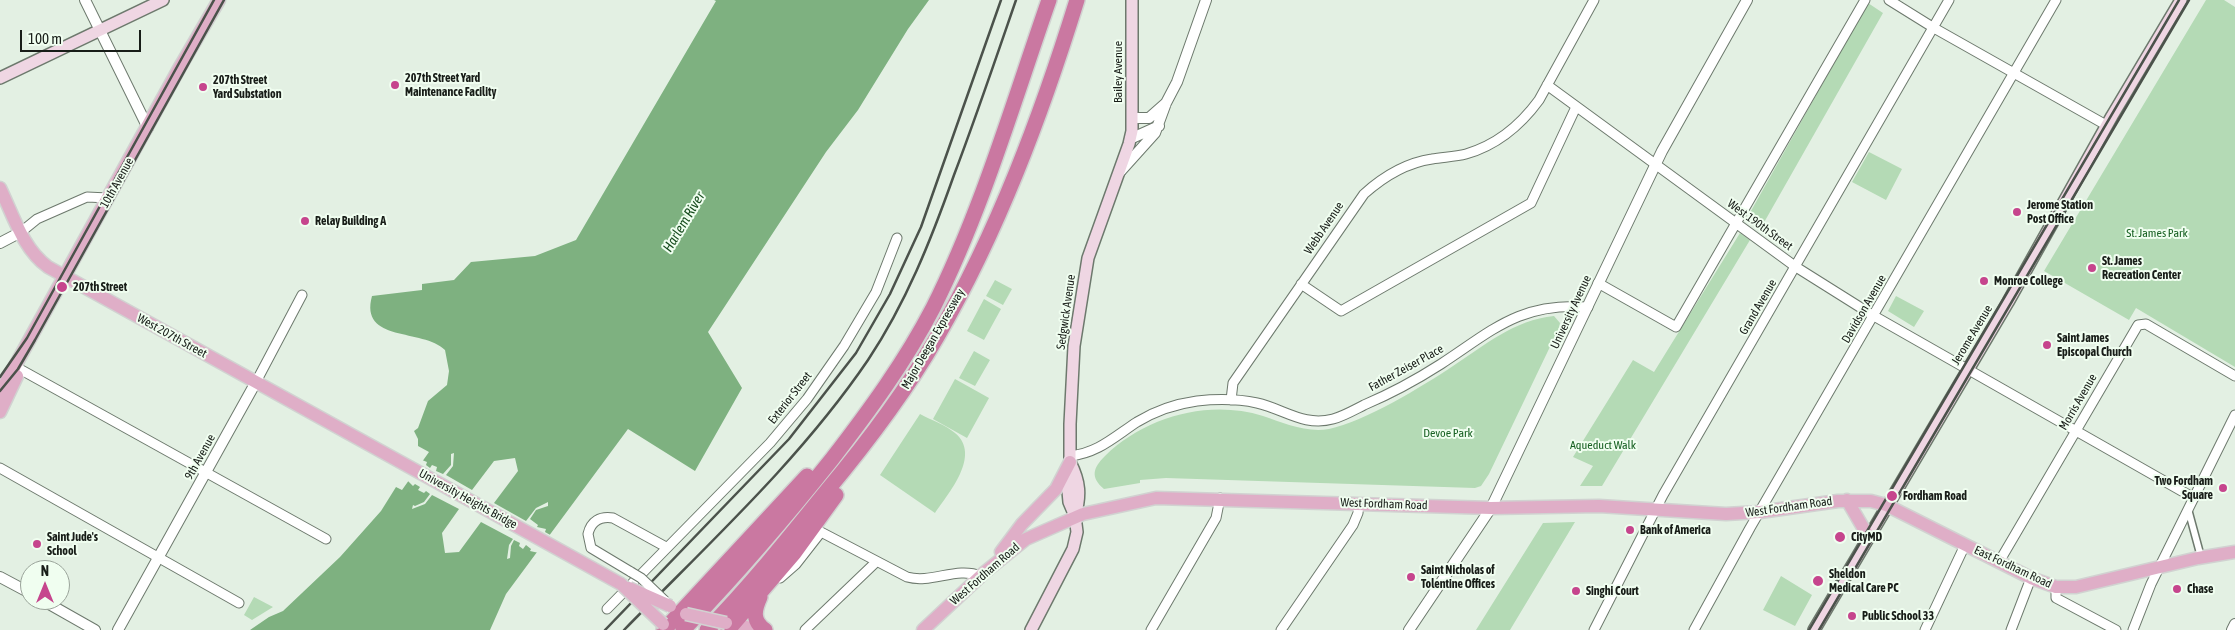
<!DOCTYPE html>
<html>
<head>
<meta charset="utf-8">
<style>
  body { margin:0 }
  #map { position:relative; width:2235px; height:630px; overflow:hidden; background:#e3f0e3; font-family:"Asap Condensed",sans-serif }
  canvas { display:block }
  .north { position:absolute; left:20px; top:560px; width:50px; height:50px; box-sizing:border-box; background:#f0fef0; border:1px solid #9aa49a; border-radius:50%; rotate:0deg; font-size:14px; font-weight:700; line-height:20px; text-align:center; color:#181d18 }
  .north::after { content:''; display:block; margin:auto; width:18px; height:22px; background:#c6458d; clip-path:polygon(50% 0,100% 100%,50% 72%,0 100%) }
  .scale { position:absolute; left:20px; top:30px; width:121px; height:22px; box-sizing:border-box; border:2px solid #181d18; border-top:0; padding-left:6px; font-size:15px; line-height:18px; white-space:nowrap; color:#181d18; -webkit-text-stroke:4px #f0fef0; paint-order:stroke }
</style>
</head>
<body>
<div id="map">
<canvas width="2235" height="630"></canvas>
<div class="north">N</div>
<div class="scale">100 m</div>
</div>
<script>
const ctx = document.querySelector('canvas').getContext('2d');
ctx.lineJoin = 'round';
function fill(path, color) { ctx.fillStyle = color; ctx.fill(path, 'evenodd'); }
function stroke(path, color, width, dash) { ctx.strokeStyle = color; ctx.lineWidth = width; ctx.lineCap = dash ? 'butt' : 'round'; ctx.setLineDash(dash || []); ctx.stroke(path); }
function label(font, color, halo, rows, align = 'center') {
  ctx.font = font + ' "Asap Condensed",sans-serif'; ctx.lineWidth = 4; ctx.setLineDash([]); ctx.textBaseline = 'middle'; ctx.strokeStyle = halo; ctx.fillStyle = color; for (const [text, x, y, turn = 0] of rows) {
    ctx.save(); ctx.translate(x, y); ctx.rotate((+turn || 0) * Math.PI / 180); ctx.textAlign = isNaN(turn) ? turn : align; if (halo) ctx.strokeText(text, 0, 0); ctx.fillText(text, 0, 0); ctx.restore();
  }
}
fill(new Path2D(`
  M2206 0H2224L2235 7V367L2136 308 2129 320 2044 271Z
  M1868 3 1883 13 1762 226 1747 218Z
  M1869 152 1902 169 1886 200 1852 182Z
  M1740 233 1750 240 1602 486H1580L1593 466 1573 457 1633 360 1654 372Z
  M995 280 1012 289 1003 305 986 296Z
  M1896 296 1924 311 1914 327 1888 311Z
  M984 299 1001 309 984 340 967 331Z
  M1554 316 1560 323 1559 328 1489 474 1481 486 1475 488 1166 478 1140 480V483L1104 489C1090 477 1093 468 1105 456 1145 417 1208 399 1263 416 1284 423 1306 433 1329 429 1364 422 1423 386 1453 366 1485 345 1514 320 1554 316Z
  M974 351 990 360 975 386 959 378Z
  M955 379 989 398 967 438 933 419Z
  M920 414C931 420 946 425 955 433 982 455 948 494 935 513L880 475Z
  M1575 522 1510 630H1476L1543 523Z
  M1781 576 1812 595 1795 626 1763 610Z
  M254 597 273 607 252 620 244 615Z`), '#b4dab5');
fill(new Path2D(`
  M714 0H929L908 29 858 110 826 152 708 332 742 388 695 471 628 429 506 594 490 630H250L269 617 283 611 340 557 381 511 396 487 402 490 429 452 418 446V439L414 431 418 428 428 401 447 385 449 371 445 350C423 328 359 343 372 296L422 290V284L454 280 471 262 535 256 576 240 716 1Z`), '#7eb180');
fill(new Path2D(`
  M454 453 453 466 446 475 472 490 494 461 515 458 518 471 494 503 526 521 536 508 548 502V506L536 510 530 519 538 525 537 527 546 529 545 532 552 536 539 553 530 551 531 549 526 545 523 549 519 546 520 543 514 540 511 546 510 558 507 559 509 545 513 539 481 522 459 552 445 553 442 533 459 509 432 495 425 504 412 509 413 505 415 506 424 502 430 494 426 491 424 493 418 490 420 487 415 484 413 486 407 480 422 460 427 462 426 465 430 468 432 465 437 467 436 471 443 474 451 465V454Z`), '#e3f0e3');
const pedestrian = new Path2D(`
  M2188 509 2201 557`);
const minor = new Path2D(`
  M1889 0 1934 28 2106 125
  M1547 85 1796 267 1874 316 2194 498
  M21 232 37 219 87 197 108 198
  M1598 283 1676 327 1865 0
  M1301 284 1341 311 1531 203 1576 107
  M16 367 326 539
  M256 382 302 295
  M1231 400 1233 383 1364 194C1384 176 1405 163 1432 159 1443 157 1455 157 1466 154 1497 145 1520 126 1539 100L1594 0
  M1070 456C1098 453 1114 437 1137 422 1155 411 1175 404 1197 401 1216 399 1238 399 1257 403 1284 409 1304 427 1333 419 1344 416 1354 410 1364 405 1390 394 1416 380 1441 364 1493 330 1520 302 1588 307
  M0 468 239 603
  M1999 562 2138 325 2146 324 2235 376
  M631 572 591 548 588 534C591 521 600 516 613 518L666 547
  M780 578 796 564 821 532 907 577C932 584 956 566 981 576
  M2056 587V598L2116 630
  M607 609 770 443 807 399 844 346 876 292 897 238
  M805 630 875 563
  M1151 630 1216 518 1220 498
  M1281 630 1353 525 1358 513 1359 503
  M1594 630 1663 495 1949 0
  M1694 630 1750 528 2056 0
  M1925 630 1965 545
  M2011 630 2031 578
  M2133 630 2151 584 2235 415`);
const tertiary = new Path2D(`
  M85 0 148 128
  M1132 118H1149L1166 103
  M1130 139 1159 126
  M1119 173 1155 133 1166 103 1177 82 1206 0
  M0 243 21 232
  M0 577 30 593
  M42 600 95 630
  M118 630 256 382
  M1409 630 1491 508 1662 151 1747 0
  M2232 630 2235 624`);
const secondary = new Path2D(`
  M0 78 163 0
  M1070 462C1080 482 1081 495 1075 516
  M1031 630 1073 549 1077 532 1075 516 1069 502 1067 480 1070 462V424L1074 346 1088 258 1129 144 1132 131V0
  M1814 630 2008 302 2112 116 2181 0`);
const primary = new Path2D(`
  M0 188C13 215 23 249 48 267L621 584
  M0 393 180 67 219 0
  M0 412 17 376
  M1847 500 1868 536
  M1001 552 1022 524 1056 489 1070 462
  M726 623 760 630
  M923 630 985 572 1026 539 1083 514 1156 498 1491 508 1599 506 1726 514 1760 512 1838 501H1871L1886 505 2031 578 2056 587H2076L2198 558 2235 552`);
const motorway = new Path2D(`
  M760 597C754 610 752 621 765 630
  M664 630 807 476
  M683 630C736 575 785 518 832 459 869 411 905 362 933 308 982 210 1013 103 1049 0
  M707 630C749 587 787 540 825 493 866 444 905 393 937 337 998 231 1041 116 1077 0
  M728 630 794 553 836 495`);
stroke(pedestrian, '#6d796d', 9);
stroke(minor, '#6d796d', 11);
stroke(tertiary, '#6d796d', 12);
stroke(secondary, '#6d796d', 14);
stroke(primary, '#d1d2d1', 15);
stroke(motorway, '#d1d2d1', 18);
stroke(pedestrian, '#fff', 6);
stroke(minor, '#fff', 9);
stroke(tertiary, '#fff', 10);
stroke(secondary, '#efd6e3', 11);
stroke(primary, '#dfaec7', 12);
stroke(motorway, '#ca78a1', 15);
stroke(new Path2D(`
  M0 377 27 338 214 0
  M0 391 18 369 35 340 224 0
  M605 630 789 439 856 353 890 294 921 227 1001 0
  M624 630C708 544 800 460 868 360 906 303 931 240 954 175 976 117 996 58 1016 0
  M1809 630 2179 0
  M1819 630 2189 0`), '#4b524b', 2.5);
const minorBridge = new Path2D(`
  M631 572 641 578 665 601`);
const primaryBridge = new Path2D(`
  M621 584 663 624
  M629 588 670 606
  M686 614 726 623`);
stroke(minorBridge, '#6d796d', 11, []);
stroke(primaryBridge, '#d1d2d1', 15, []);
stroke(minorBridge, '#fff', 9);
stroke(primaryBridge, '#dfaec7', 12);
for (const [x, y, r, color] of [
  [395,85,5,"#c6458d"],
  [203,87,5,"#c6458d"],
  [2017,212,5,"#c6458d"],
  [305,221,5,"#c6458d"],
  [2092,268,5,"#c6458d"],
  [1984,281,5,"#c6458d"],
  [62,287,6,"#c6458d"],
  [2047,345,5,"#c6458d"],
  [2223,488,5,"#c6458d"],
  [1892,496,6,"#c6458d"],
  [1630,530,5,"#c6458d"],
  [1840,537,6,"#c6458d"],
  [37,544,5,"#c6458d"],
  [1411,577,5,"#c6458d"],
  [1818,581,6,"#c6458d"],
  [2177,589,5,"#c6458d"],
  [1576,591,5,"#c6458d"],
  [1852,616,5,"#c6458d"]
]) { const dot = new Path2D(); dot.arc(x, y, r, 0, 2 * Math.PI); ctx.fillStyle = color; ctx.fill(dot); stroke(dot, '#f0fef0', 2); }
label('12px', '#181d18', '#f0fef0', [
  ["Bailey Avenue",1118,72,-90],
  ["10th Avenue",117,183,-61],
  ["West 190th Street",1760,225,36],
  ["Webb Avenue",1324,228,-56],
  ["Grand Avenue",1758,307,-60],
  ["Davidson Avenue",1864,309,-60],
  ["Sedgwick Avenue",1066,312,-82],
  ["University Avenue",1571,312,-65],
  ["Jerome Avenue",1972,335,-59],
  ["West 207th Street",172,336,29],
  ["Major Deegan Expressway",933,339,-60],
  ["Father Zeiser Place",1406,368,-29],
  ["Exterior Street",790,398,-52],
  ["Morris Avenue",2078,402,-60],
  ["9th Avenue",200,457,-61],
  ["University Heights Bridge",468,499,29],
  ["West Fordham Road",1384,504,2],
  ["West Fordham Road",1789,507,-8],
  ["East Fordham Road",2013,567,25],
  ["West Fordham Road",985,574,-41]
]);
label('bold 12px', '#181d18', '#f0fef0', [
  ["207th Street Yard",405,78],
  ["Maintenance Facility",405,92],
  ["207th Street",213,80],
  ["Yard Substation",213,94],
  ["Jerome Station",2027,205],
  ["Post Office",2027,219],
  ["Relay Building A",315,221],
  ["St. James",2102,261],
  ["Recreation Center",2102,275],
  ["Monroe College",1994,281],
  ["207th Street",73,287],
  ["Saint James",2057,338],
  ["Episcopal Church",2057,352],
  ["Two Fordham",2213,481,"right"],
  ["Square",2213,495,"right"],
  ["Fordham Road",1903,496],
  ["Bank of America",1640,530],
  ["Saint Jude's",47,537],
  ["School",47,551],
  ["CityMD",1851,537],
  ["Saint Nicholas of",1421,570],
  ["Tolentine Offices",1421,584],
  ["Sheldon",1829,574],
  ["Medical Care PC",1829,588],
  ["Chase",2187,589],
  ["Singhi Court",1586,591],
  ["Public School 33",1862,616]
], 'left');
label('12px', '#186123', '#f0fef0', [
  ["St. James Park",2157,233],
  ["Devoe Park",1448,433],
  ["Aqueduct Walk",1603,445]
]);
label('italic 14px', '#164c1d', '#f0fef0', [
  ["Harlem River",684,222,-59]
]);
</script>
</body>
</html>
